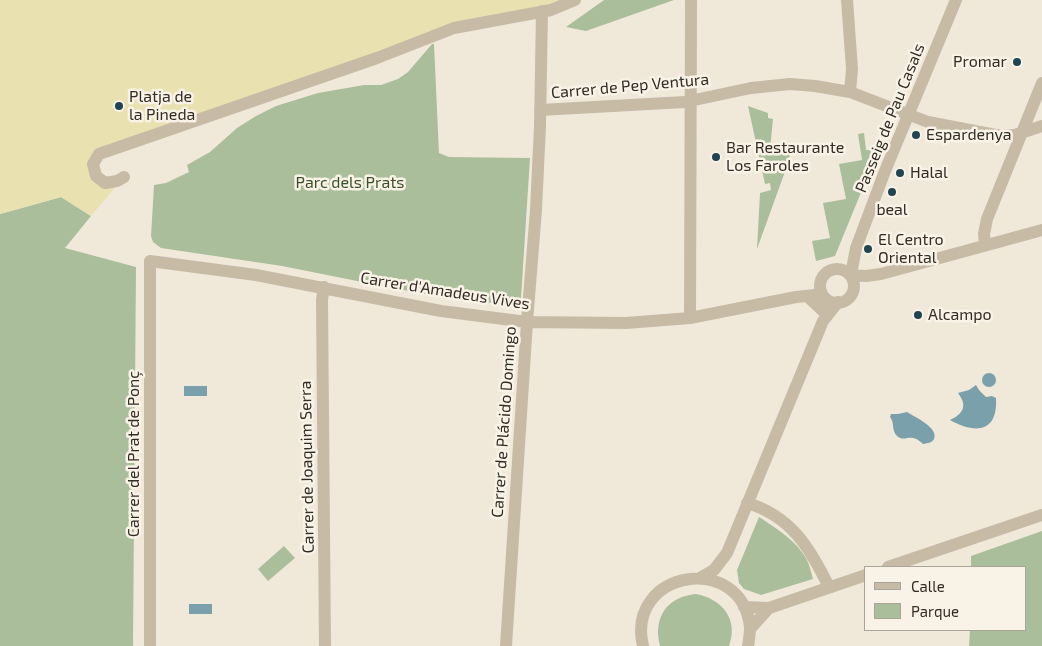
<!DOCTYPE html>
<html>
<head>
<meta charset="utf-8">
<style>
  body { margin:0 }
  #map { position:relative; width:1042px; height:646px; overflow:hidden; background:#f0e9da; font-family:"Exo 2",sans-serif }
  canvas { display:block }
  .legend { position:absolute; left:864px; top:566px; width:162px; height:65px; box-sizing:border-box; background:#f8f3e6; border:1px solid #aaa49a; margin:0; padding:6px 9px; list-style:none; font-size:15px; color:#342d27 }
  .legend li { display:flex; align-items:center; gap:10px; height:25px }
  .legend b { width:25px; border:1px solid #aaa49a }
</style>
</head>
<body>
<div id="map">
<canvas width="1042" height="646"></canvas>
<ul class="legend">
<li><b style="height:6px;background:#c7bba6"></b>Calle</li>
<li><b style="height:14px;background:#abbe9b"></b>Parque</li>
</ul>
</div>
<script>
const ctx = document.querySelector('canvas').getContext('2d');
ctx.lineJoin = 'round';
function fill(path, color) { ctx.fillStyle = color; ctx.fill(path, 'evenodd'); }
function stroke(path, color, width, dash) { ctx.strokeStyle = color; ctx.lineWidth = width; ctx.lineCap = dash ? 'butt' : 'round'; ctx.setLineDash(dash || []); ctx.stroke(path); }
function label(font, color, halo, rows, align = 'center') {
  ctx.font = font + ' "Exo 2",sans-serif'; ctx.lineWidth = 5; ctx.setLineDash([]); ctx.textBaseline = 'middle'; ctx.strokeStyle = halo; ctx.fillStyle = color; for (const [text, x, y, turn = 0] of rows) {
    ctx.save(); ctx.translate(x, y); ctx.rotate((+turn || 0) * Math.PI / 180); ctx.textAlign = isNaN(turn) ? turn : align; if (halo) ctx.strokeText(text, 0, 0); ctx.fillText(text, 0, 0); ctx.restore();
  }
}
fill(new Path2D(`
  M604 0H674L586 31 566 27Z
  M432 44H434L439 153 449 157 530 158 521 298 517 305H511L465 300 397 289 282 266 161 248 153 242 151 236 154 185 166 183 189 172 187 165 210 152 237 128 256 116 276 106 318 93 364 85H381L398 79 408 72Z
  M748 106 768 113V118L773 119 770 149 791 152 787 166 757 249 760 193 771 190 770 183 765 184Z
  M864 133 866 150H877L870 165 871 168 835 256 816 261 812 241 830 238 823 203 846 199 839 164 862 160 858 134Z
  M61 197 91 216 65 248 136 267 133 646H0V214Z
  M759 517C776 528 797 541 807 560 810 566 811 573 813 579L761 595 744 589 739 583 737 570Z
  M1042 531V646H969L970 630H1026V567H971V556Z
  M284 546 295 558 268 581 258 569Z
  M696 594C722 599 739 619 729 646H660C653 618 666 597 696 594Z`), '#abbe9b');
fill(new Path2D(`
  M0 0H575L454 28 99 154 96 176 124 177 91 216 61 197 0 214Z`), '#eae1b1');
fill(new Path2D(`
  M982 380a7 7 0 1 1 14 0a7 7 0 1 1-14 0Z
  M976 385 979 390 986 397 992 396 996 398C998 433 975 434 950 420 963 414 968 406 958 393L969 390Z
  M184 386H207V396H184Z
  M907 412C915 417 939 428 934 439 932 443 928 443 923 444 921 442 916 438 913 438 907 437 903 441 897 436 891 430 895 423 890 417L891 414H898Z
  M189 604H212V614H189Z`), '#7aa0ab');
stroke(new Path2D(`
  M847 0 852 69 850 92
  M540 110 685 102 751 88 790 84 815 86 850 92 928 122 1001 136 1015 135 1042 126
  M124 177 117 181 105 183 96 176 93 164 99 154 377 58 454 28 551 10 575 0
  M985 245 984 234 987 219 1042 83
  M820 286a17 17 0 1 1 34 0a17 17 0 1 1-34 0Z
  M849 274 852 269 856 248 885 171 956 0
  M850 275 866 276 881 274 1042 230
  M324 287 322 300 325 646
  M807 296 824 312
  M690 318 691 0
  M747 503C791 516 810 548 829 587
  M888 567 1042 515
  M700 578 714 570 727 553 823 321 838 302
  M744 607 769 608 750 629
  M769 608 866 575
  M150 646V261L256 275 441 311 527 322 626 323 690 318 796 297 815 295 821 291
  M506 646 527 322 536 210 540 126 542 11
  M643 646C625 570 742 551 750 627 750 633 749 640 748 646`), '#c7bba6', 12);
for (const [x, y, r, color] of [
  [1017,62,5,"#1f4552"],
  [119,106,5,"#1f4552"],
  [916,135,5,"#1f4552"],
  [716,157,5,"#1f4552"],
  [900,173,5,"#1f4552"],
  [892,192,5,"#1f4552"],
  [868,249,5,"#1f4552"],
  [918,315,5,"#1f4552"]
]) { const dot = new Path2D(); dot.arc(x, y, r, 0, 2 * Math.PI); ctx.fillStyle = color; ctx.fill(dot); stroke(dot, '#f8f3e6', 2); }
label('16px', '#342d27', '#f8f3e6', [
  ["Promar",1007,62,"right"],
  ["Platja de",129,97],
  ["la Pineda",129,115],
  ["Espardenya",926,135],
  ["Bar Restaurante",726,148],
  ["Los Faroles",726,166],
  ["Halal",910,173],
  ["beal",892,210,"center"],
  ["El Centro",878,240],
  ["Oriental",878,258],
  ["Alcampo",928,315]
], 'left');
label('16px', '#342d27', '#f8f3e6', [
  ["Carrer de Pep Ventura",630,86,-5],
  ["Passeig de Pau Casals",890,118,-68],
  ["Carrer d'Amadeus Vives",445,291,9],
  ["Carrer de Plácido Domingo",504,422,-86],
  ["Carrer del Prat de Ponç",134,454,-90],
  ["Carrer de Joaquim Serra",307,467,-91]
]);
label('16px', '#3c502c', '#f8f3e6', [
  ["Parc dels Prats",350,183]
]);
</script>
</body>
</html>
